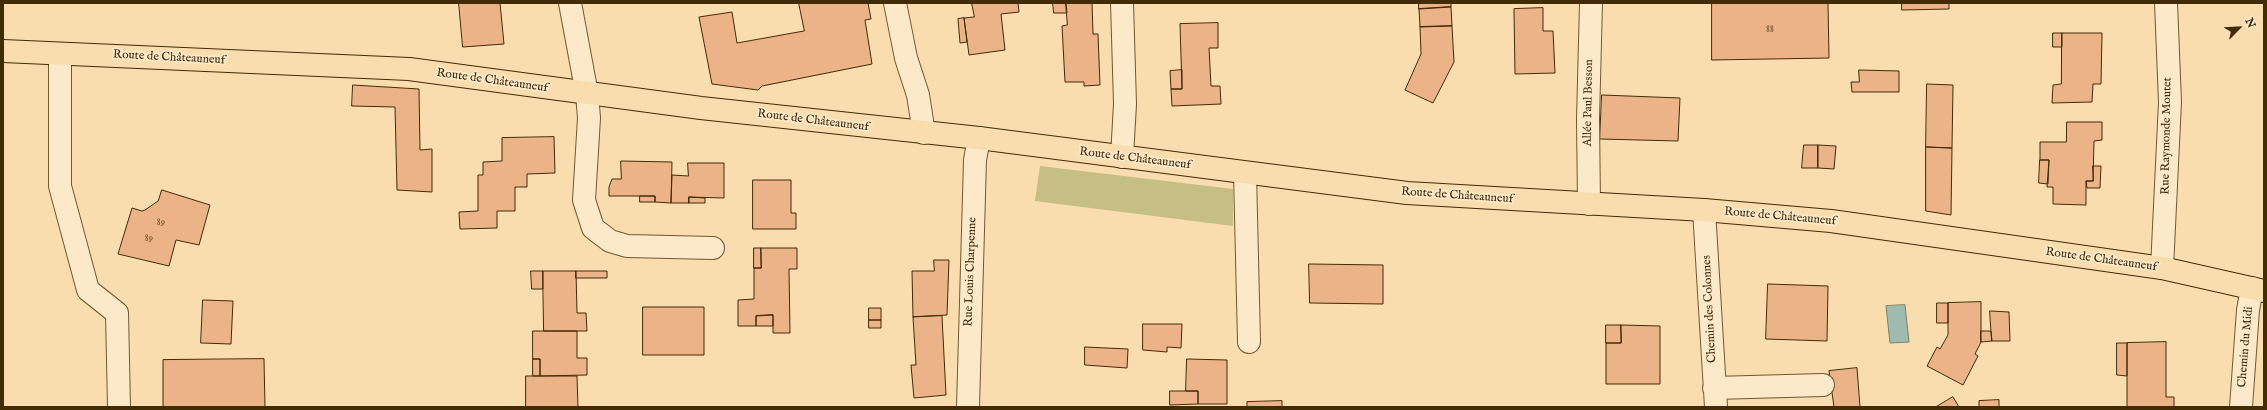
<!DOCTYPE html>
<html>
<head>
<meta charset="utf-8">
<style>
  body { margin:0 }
  #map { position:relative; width:2267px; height:410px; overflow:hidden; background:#faddae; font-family:"IM FELL English",serif }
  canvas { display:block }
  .frame { position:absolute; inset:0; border:4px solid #422b07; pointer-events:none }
  .north { position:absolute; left:2219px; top:8px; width:40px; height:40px; -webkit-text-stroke:3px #fce9ca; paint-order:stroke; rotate:66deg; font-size:11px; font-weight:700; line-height:16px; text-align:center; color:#422b07 }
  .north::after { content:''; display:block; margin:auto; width:14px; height:18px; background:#422b07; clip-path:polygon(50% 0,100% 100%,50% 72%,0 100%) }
</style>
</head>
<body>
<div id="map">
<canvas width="2267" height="410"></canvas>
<div class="frame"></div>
<div class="north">N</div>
</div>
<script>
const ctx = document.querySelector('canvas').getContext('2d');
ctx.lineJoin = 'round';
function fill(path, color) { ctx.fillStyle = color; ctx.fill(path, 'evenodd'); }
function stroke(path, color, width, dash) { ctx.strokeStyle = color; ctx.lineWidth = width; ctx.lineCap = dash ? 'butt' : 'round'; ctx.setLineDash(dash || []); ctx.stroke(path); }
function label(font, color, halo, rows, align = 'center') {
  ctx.font = font + ' "IM FELL English",serif'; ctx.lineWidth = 3.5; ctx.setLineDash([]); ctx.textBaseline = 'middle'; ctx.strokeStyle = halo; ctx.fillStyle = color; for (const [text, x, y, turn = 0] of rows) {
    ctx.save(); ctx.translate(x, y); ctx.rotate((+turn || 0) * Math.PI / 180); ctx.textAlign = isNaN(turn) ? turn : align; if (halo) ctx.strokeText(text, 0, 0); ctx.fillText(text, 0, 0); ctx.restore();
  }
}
fill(new Path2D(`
  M1040 166 1233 189V226L1035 201Z`), '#c5bf85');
const water = new Path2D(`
  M1905 305 1909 342 1890 343 1886 306Z`);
fill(water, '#9fbbaf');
stroke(water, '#7a816c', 1);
const building = new Path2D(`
  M459 3H500L504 44 463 47Z
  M799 3H868L871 19 865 20 872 64 762 86 758 90 712 84 699 17 732 12 737 43 804 31Z
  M972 3H1018L1019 12 1001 14 1005 50 969 55 964 18 974 17Z
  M1053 3H1066L1067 13H1054Z
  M1066 3H1092L1093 34H1098L1100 85 1084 86V82H1065L1062 26 1067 25Z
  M1419 3H1451V7L1419 9Z
  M1712 3H1828L1829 58 1712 60Z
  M1902 3H1949V9L1902 10Z
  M1451 7 1452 26 1420 27 1419 9Z
  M1543 8V31H1553L1555 73 1515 74 1514 9Z
  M964 18 967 42 960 43 958 19Z
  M1218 23V48H1209L1211 86H1220L1221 104 1172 106 1171 89H1182L1180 24Z
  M1452 26 1454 62 1433 103 1405 90 1421 54 1420 27Z
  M2053 33H2062V47H2053Z
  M2062 33H2102L2101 84H2093L2092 102 2052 103 2053 85 2061 84Z
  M1182 70V89H1171L1170 71Z
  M1859 70 1899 71V92H1852L1851 82H1859Z
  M1927 84 1953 85 1952 148 1926 147Z
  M353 85 419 89 420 150 432 149V192L397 190 395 107 352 106Z
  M1602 95 1680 98 1678 141 1600 139Z
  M2067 122H2102V140L2094 141 2093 181H2086V205L2053 204V187H2047L2049 160H2040V142H2066Z
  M554 137 555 173 527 174V187H515V211H497V228L460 229 459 212 478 211V175H483V162L502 161V138Z
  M1804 145H1818V168H1802Z
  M1818 145 1836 146 1834 169 1818 168Z
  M1926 147 1952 148 1951 215 1926 211Z
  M2040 160H2049L2048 184 2039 183Z
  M621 161 672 162 671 203 655 202V196H609V187L612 179H621Z
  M688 163H724V198L689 197V203H671L672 175 688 176Z
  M2093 166H2101L2100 188H2087L2086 181H2093Z
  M753 180H791V213H796V229H753Z
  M162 190 210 205 199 245 176 240 169 266 118 254 132 208 142 211 145 210 158 201Z
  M640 196H655V202H640Z
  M689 197 705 198V203H689Z
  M754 248H761V268H754Z
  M761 248H797V269H789L790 333H773V315L756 316V326H738V300L754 299V268H761Z
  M934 260H949L947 315 913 317 912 271H934Z
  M1309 264 1383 265V304L1310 303Z
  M531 271H543V289H532Z
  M543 271H576L577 313H586L587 331H544Z
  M576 271H607V278H576Z
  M1768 284 1828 286 1827 341 1766 339Z
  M203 300 233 301 231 344 201 343Z
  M1981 302V342L1975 354 1978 356 1963 385 1927 366 1937 347 1940 349 1948 335V303Z
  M1937 303H1948V323H1937Z
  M643 307H704V355H643Z
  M869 308H881V320H869Z
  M1990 311 2009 312 2010 341H1992Z
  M773 315V326H756V316Z
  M942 316 946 395 914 398 911 365H916L913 317Z
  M869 320H881V328H869Z
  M1143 324H1182L1181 348 1167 347V352L1143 350Z
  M1606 325H1621V343H1606Z
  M1621 325 1660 326V384H1606V343H1621Z
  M533 331H577V358H587V375L540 376V359H533Z
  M1981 331H1991L1992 341 1981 342Z
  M2166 342V397H2174V407H2127V343Z
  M2117 343H2127V376L2117 375Z
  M1085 347 1128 349 1127 368 1085 365Z
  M264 359 265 407H163V360Z
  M533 359H540V376H533Z
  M1187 359 1227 360V404H1198V391H1186Z
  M1857 368 1860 407H1834L1829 371Z
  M526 376H577L578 407H526Z
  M1170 391H1198V404L1170 405Z
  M1953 397 1959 407H1936Z
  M1999 400V407H1979V401Z
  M1282 401V407H1247V402Z`);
fill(building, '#ecb389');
stroke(building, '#422b07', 1);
const minor = new Path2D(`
  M570 3 587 94 589 118 584 200 593 228 610 241 627 246 713 248
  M895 3 906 58 918 95 924 133
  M60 54V186L88 290 117 313 119 407
  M1122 157 1125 104 1122 3
  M1245 173 1249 342
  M1589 204 1588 119 1591 3
  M1704 210 1716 407
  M2162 268 2170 102 2166 3
  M1714 388 1823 385
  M968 407 975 160 979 138
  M2241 407 2248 310 2252 288`);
const major = new Path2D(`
  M3 51 409 69 701 108 979 138 1407 193 1704 210 1831 221 2162 268 2264 291`);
stroke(minor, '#705831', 24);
stroke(major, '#422b07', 24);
stroke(minor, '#fce9ca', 22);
stroke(major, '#faddae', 22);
label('10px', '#6c4d28', null, [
  ["88",1770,30],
  ["89",161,223],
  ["89",149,239]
]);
label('12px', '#422b07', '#fce9ca', [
  ["Route de Châteauneuf",169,58,3],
  ["Route de Châteauneuf",492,81,8],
  ["Allée Paul Besson",1589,103,-89],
  ["Route de Châteauneuf",813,121,7],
  ["Rue Raymonde Moutet",2167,136,-89],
  ["Route de Châteauneuf",1135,159,7],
  ["Route de Châteauneuf",1457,196,4],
  ["Route de Châteauneuf",1780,217,5],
  ["Route de Châteauneuf",2101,260,8],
  ["Rue Louis Charpenne",971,272,-88],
  ["Chemin des Colonnes",1710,309,-93],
  ["Chemin du Midi",2246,347,-85]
]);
</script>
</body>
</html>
